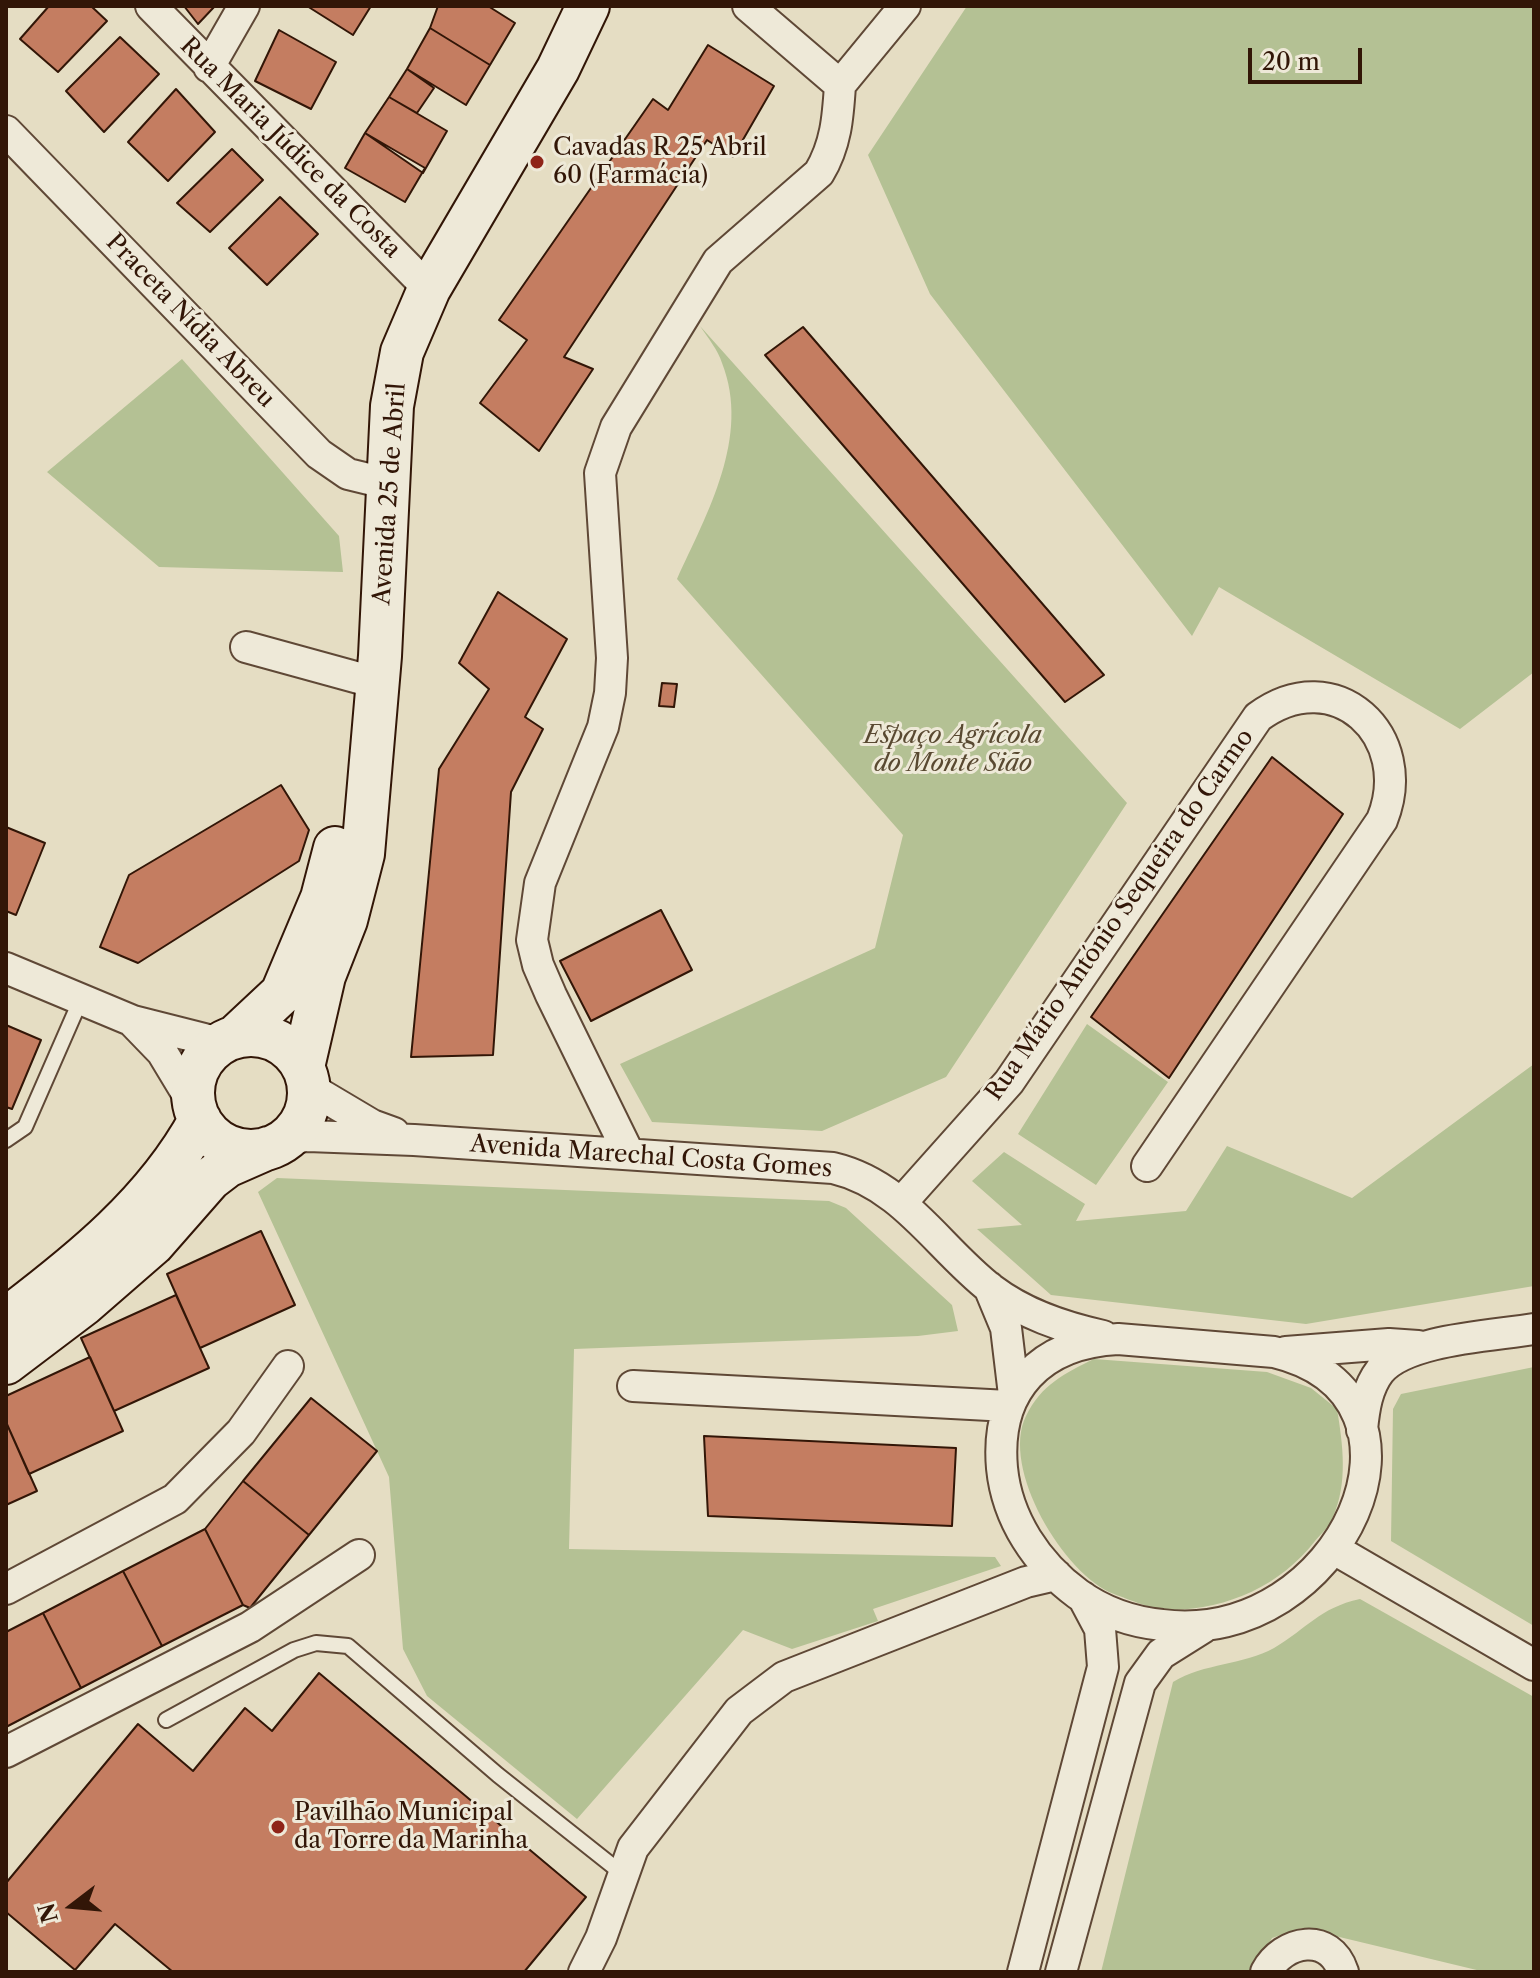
<!DOCTYPE html>
<html>
<head>
<meta charset="utf-8">
<style>
  body { margin:0 }
  #map { position:relative; width:1540px; height:1978px; overflow:hidden; background:#e5ddc3; font-family:"Libre Caslon Text",serif }
  canvas { display:block }
  .frame { position:absolute; inset:0; border:8px solid #321607; pointer-events:none }
  .north { position:absolute; left:32px; top:1866px; width:80px; height:80px; -webkit-text-stroke:6px #eee9d8; paint-order:stroke; rotate:254deg; font-size:22px; font-weight:700; line-height:32px; text-align:center; color:#321607 }
  .north::after { content:''; display:block; margin:auto; width:28px; height:36px; background:#321607; clip-path:polygon(50% 0,100% 100%,50% 72%,0 100%) }
  .scale { position:absolute; left:1248px; top:48px; width:114px; height:36px; box-sizing:border-box; border:4px solid #321607; border-top:0; padding-left:10px; font-size:24px; line-height:28px; white-space:nowrap; color:#321607; -webkit-text-stroke:6px #eee9d8; paint-order:stroke }
</style>
</head>
<body>
<div id="map">
<canvas width="1540" height="1978"></canvas>
<div class="frame"></div>
<div class="north">N</div>
<div class="scale">20 m</div>
</div>
<script>
const ctx = document.querySelector('canvas').getContext('2d');
ctx.lineJoin = 'round';
function fill(path, color) { ctx.fillStyle = color; ctx.fill(path, 'evenodd'); }
function stroke(path, color, width, dash) { ctx.strokeStyle = color; ctx.lineWidth = width; ctx.lineCap = dash ? 'butt' : 'round'; ctx.setLineDash(dash || []); ctx.stroke(path); }
function label(font, color, halo, rows, align = 'center') {
  ctx.font = font + ' "Libre Caslon Text",serif'; ctx.lineWidth = 6; ctx.setLineDash([]); ctx.textBaseline = 'middle'; ctx.strokeStyle = halo; ctx.fillStyle = color; for (const [text, x, y, turn = 0] of rows) {
    ctx.save(); ctx.translate(x, y); ctx.rotate((+turn || 0) * Math.PI / 180); ctx.textAlign = isNaN(turn) ? turn : align; if (halo) ctx.strokeText(text, 0, 0); ctx.fillText(text, 0, 0); ctx.restore();
  }
}
fill(new Path2D(`
  M967 6H1534V672L1460 729 1219 587 1192 636 930 294 868 155Z
  M700 326 1127 803 946 1077 822 1131 652 1122 620 1064 875 948 903 835 677 579C707 513 751 437 722 363 718 350 708 338 700 326Z
  M182 359 339 536 343 572 159 567 47 472Z
  M1087 1024 1168 1082 1096 1185 1018 1134Z
  M1534 1064V1286L1306 1324 1051 1295 977 1229 1022 1225 972 1181 1004 1152 1085 1204 1076 1221 1186 1211 1227 1146 1352 1198Z
  M277 1178 829 1201 846 1208 952 1305 958 1331 918 1336 574 1349 569 1549 995 1557 1001 1566 873 1609 878 1621 792 1649 743 1630 577 1819 427 1696 403 1649 389 1477 258 1192Z
  M1094 1359 1267 1372 1311 1388 1337 1409C1343 1445 1348 1483 1333 1517 1330 1526 1321 1534 1315 1541 1281 1585 1228 1609 1172 1610 1156 1611 1130 1600 1114 1594 1064 1575 1000 1468 1026 1416 1041 1385 1065 1373 1094 1359Z
  M1534 1367V1626L1391 1541 1393 1409 1401 1394Z
  M1360 1599 1534 1697V1972H1485L1302 1928 1272 1938 1255 1972H1101L1173 1682C1204 1663 1244 1665 1274 1648 1308 1628 1319 1608 1360 1599Z`), '#b4c194');
const building = new Path2D(`
  M49 6H91L107 21 58 72 20 39Z
  M184 6H215L198 24Z
  M307 6H371L353 35Z
  M438 6H488L515 23 490 65 430 28Z
  M430 28 490 65 466 105 407 69Z
  M279 30 336 62 311 109 255 81Z
  M120 37 159 74 104 132 66 91Z
  M708 45 774 86 733 157 707 140 564 357 593 369 539 451 480 403 527 340 499 320 653 99 668 110Z
  M407 69 434 88 417 113 389 97Z
  M176 89 215 132 168 181 128 142Z
  M389 97 447 131 423 173 365 133Z
  M365 133 425 168 405 202 345 168Z
  M232 149 263 180 210 232 177 203Z
  M280 197 318 234 267 285 229 248Z
  M803 327 1104 675 1065 702 765 355Z
  M498 592 567 639 525 717 543 729 511 792 493 1055 411 1057 439 769 489 689 459 663Z
  M662 683 677 684 674 707 659 706Z
  M1272 757 1343 814 1169 1078 1091 1017Z
  M281 785 309 830 299 861 138 963 100 947 129 875Z
  M6 827 45 843 16 915 6 911Z
  M661 910 692 970 591 1021 560 961Z
  M6 1025 41 1040 12 1109 6 1107Z
  M261 1231 295 1305 200 1348 167 1274Z
  M176 1295 209 1368 114 1411 81 1338Z
  M90 1357 123 1431 29 1474 6 1422V1396Z
  M311 1398 377 1451 309 1535 243 1481Z
  M6 1422 37 1491 6 1505Z
  M704 1436 956 1448 952 1526 708 1516Z
  M243 1481 309 1535 250 1608 243 1605 205 1529Z
  M205 1529 243 1605 162 1646 123 1571Z
  M123 1571 162 1646 81 1688 43 1613Z
  M43 1613 81 1688 6 1727V1632Z
  M319 1673 586 1897 524 1972H173L115 1924 75 1970 6 1912V1883L138 1724 193 1771 245 1708 272 1731Z`);
fill(building, '#c47d61');
stroke(building, '#321607', 2);
const lane = new Path2D(`
  M6 1140 25 1127 81 999
  M166 1720 294 1650 316 1643 348 1646 498 1775 624 1875`);
const street = new Path2D(`
  M151 6 429 289
  M748 6 840 85
  M209 67 244 6
  M840 85 905 6
  M6 131 319 454 348 474 389 484
  M246 647 377 683
  M6 968 133 1021 220 1043
  M134 1023 162 1052 194 1105
  M308 1087 372 1125 394 1133
  M285 1139 308 1136 414 1140 833 1168C904 1185 937 1247 991 1289 1024 1314 1062 1327 1103 1336
  M629 1154 551 995 538 965 532 940 540 883 603 727 610 693 612 658 600 473 616 427 718 261 819 173C836 145 838 117 840 85
  M902 1202 1009 1082 1258 717C1335 660 1416 736 1382 820L1147 1166
  M989 1287 1006 1328 1014 1395
  M1118 1339 1274 1352C1456 1396 1341 1647 1162 1625 1132 1622 1103 1612 1078 1594 1037 1564 1007 1519 1002 1468 995 1389 1041 1343 1118 1339Z
  M1286 1352 1389 1344 1418 1346
  M633 1386 1008 1406
  M1362 1430C1364 1409 1367 1388 1380 1371 1407 1339 1493 1336 1534 1329
  M1334 1549 1534 1665
  M6 1589 175 1499 241 1432 288 1366
  M6 1752 250 1627 359 1555
  M584 1972 601 1938 633 1848 739 1711 784 1677 1026 1582 1056 1575
  M1023 1972 1103 1667 1100 1629 1083 1597
  M1061 1972 1140 1683 1161 1654 1204 1627
  M1266 1972C1283 1940 1330 1931 1343 1972`);
const secondary = new Path2D(`
  M193 1093a58 58 0 1 1 116 0a58 58 0 1 1-116 0Z
  M236 1036 282 993 322 898 335 848
  M303 1067 324 976 346 920 363 854 380 656 392 406 402 352 429 289 558 69 588 6
  M6 1319C80 1263 155 1203 200 1120
  M6 1363 84 1304 153 1244 210 1179 227 1166 268 1148`);
stroke(lane, '#5f4836', 18);
stroke(street, '#5f4836', 34);
stroke(secondary, '#321607', 46);
stroke(lane, '#eee9d8', 14);
stroke(street, '#eee9d8', 30);
stroke(secondary, '#eee9d8', 42);
for (const [x, y, r, color] of [
  [537,162,8,"#8f2418"],
  [278,1827,8,"#8f2418"]
]) { const dot = new Path2D(); dot.arc(x, y, r, 0, 2 * Math.PI); ctx.fillStyle = color; ctx.fill(dot); stroke(dot, '#eee9d8', 3); }
label('24px', '#321607', '#eee9d8', [
  ["Rua Maria Júdice da Costa",290,148,45],
  ["Praceta Nídia Abreu",190,321,46],
  ["Avenida 25 de Abril",390,494,-86],
  ["Rua Mário António Sequeira do Carmo",1120,915,-55],
  ["Avenida Marechal Costa Gomes",651,1157,4]
]);
label('24px', '#321607', '#eee9d8', [
  ["Cavadas R 25 Abril",553,148],
  ["60 (Farmácia)",553,176],
  ["Pavilhão Municipal",294,1813],
  ["da Torre da Marinha",294,1841]
], 'left');
label('italic 24px', '#594931', '#eee9d8', [
  ["Espaço Agrícola",953,736],
  ["do Monte Sião",953,764]
]);
</script>
</body>
</html>
